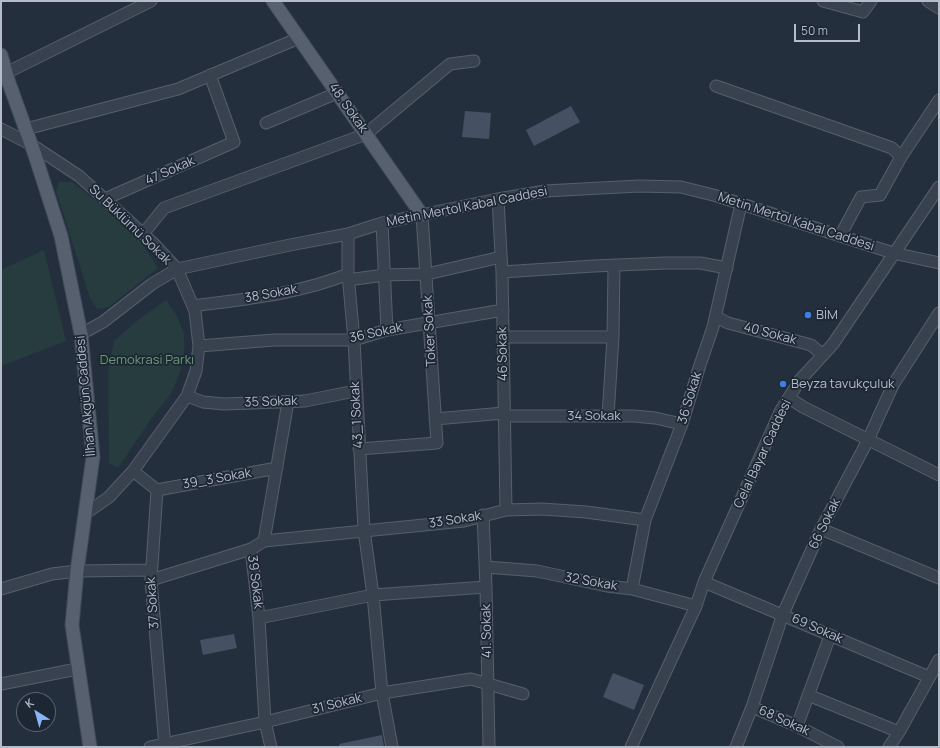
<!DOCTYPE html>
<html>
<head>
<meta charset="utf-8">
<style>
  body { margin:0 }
  #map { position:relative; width:940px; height:748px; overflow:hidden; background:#242f3e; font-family:Manrope,sans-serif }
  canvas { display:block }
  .frame { position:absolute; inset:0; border:2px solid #b4bcc9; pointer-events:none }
  .north { position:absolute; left:16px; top:692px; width:40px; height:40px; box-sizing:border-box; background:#1d2633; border:1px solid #59626f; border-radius:50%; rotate:323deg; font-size:11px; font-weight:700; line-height:16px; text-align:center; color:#b4bcc9 }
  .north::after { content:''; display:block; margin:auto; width:14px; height:18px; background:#8ab4f8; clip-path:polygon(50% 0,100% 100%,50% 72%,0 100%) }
  .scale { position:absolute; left:794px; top:24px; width:66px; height:18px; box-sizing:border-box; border:2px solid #b4bcc9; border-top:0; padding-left:5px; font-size:12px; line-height:14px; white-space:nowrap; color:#b4bcc9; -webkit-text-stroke:3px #1d2633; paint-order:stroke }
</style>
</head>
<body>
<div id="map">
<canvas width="940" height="748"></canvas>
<div class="frame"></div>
<div class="north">K</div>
<div class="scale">50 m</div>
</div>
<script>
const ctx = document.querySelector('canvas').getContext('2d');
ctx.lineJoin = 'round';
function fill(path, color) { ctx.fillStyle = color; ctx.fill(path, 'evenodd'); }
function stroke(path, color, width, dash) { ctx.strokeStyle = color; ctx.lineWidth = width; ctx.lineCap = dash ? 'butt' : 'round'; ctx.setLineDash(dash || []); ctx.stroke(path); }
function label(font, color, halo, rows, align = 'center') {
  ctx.font = font + ' Manrope,sans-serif'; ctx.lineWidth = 3.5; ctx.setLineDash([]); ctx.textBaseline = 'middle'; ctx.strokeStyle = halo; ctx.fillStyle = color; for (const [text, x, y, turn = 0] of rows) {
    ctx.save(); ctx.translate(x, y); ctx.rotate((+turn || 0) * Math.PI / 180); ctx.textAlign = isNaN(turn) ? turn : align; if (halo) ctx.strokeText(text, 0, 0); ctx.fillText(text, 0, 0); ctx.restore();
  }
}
fill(new Path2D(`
  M59 182H72L116 217 138 238 158 268 109 307 97 309 90 298 56 191Z
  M44 250 66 341 1 366V270Z
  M166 300 177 316 184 334V356L181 369 172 392 151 419 118 468 109 463 108 372 114 341 138 320Z`), '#263c3f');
fill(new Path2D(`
  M571 106 580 122 534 146 526 130Z
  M465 111 491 113 489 139 462 137Z
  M234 634 237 648 203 655 200 640Z
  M613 673 644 685 634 710 603 697Z
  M382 735 384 747H340L339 744Z`), '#455162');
const minor = new Path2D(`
  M823 1 863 12 871 1
  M928 1 939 8
  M6 73 151 1
  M716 86 892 148 901 157 939 100
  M266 123 337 93
  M1 129 32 145 79 176 118 211 153 243 177 269 195 311 199 346 196 371 187 396 133 471 109 497 85 514
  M26 129 178 89 299 38
  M105 199 234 142 210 75
  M498 199 502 272 506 510
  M382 223 387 330
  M143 234 164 208 366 134 450 64 474 61
  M348 234V274L354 340 364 530 373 595 486 587
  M840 236 861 197 880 195 901 157
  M502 272 594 266 666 263H700L727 268
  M348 280 384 275 427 274 501 257
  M193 306C245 299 299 294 348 274
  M716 317 728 323 811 345 823 355
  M81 334 103 322 152 284 177 269 290 245 348 234 382 223 498 199 545 191 639 186 681 187 717 196 893 253 939 263
  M503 337H613
  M199 346 274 340H354L387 330 503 310
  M187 396 203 402 224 404 305 401 355 391
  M789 398 803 407 939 475
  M504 416H634L655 418 682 424
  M608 416 613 337 614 265
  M435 419 504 413
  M359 449 437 443 422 215
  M133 471 157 490 151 580 165 747
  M157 490 277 468
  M483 515 486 587 489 747
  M821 529 939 578
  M264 541 288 402
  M486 567 537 571 607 586 632 589 696 606
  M151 580 251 549
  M704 582 929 677
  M1 589 52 574 77 571 151 570
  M632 589 645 520 682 424 700 365 713 327 741 204
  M259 618 373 595 382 693 392 747
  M1 684 77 669
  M808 695 899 732
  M752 707 797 726 838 747
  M797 726 830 636
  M150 747 265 722 382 693 471 679 523 694
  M271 747 265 722 259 618 251 549 264 541 464 521 506 510 542 509 586 512 645 520
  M631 747 696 606 704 582 781 410 800 380 833 344 939 187
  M736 747 752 707 783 614 821 529 868 440 893 385 939 313
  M889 747 899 732 939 660`);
const major = new Path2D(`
  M273 1 422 215
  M1 55 9 83 35 155 61 236 81 334 93 457 77 571 72 625 90 747`);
stroke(minor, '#565f6c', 13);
stroke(major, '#414a57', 15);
stroke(minor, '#38414e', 11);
stroke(major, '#56606e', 13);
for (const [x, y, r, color] of [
  [808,315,4,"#3f7fe0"],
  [783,384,4,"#3f7fe0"]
]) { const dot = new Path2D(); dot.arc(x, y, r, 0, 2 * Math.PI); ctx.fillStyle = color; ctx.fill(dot); stroke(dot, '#1d2633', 1.5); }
label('13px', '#b4bcc9', '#1d2633', [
  ["48. Sokak",348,108,55],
  ["47 Sokak",170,171,-24],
  ["Metin Mertol Kabal Caddesi",467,207,-11],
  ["Metin Mertol Kabal Caddesi",796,222,18],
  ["Su Büklümü Sokak",130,225,44],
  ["38 Sokak",271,294,-10],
  ["Toker Sokak",430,331,-93],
  ["36 Sokak",376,333,-12],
  ["40 Sokak",770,334,15],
  ["46 Sokak",503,354,-91],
  ["İlhan Akgün Caddesi",86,396,-95],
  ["36 Sokak",690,398,-73],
  ["35 Sokak",271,402,-2],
  ["43_1 Sokak",357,415,-93],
  ["34 Sokak",594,416],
  ["Celal Bayar Caddesi",763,454,-65],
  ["39_3 Sokak",217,479,-10],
  ["33 Sokak",455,520,-9],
  ["66 Sokak",825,524,-64],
  ["39 Sokak",255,582,83],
  ["32 Sokak",591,582,10],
  ["37 Sokak",153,603,-94],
  ["69 Sokak",817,629,24],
  ["41. Sokak",487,631,-91],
  ["31 Sokak",337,704,-14],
  ["68 Sokak",784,721,24]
]);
label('13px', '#b4bcc9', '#1d2633', [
  ["BİM",816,315],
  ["Beyza tavukçuluk",791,384]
], 'left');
label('13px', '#6b9a76', '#1d2633', [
  ["Demokrasi Parkı",147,360]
]);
</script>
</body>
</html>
